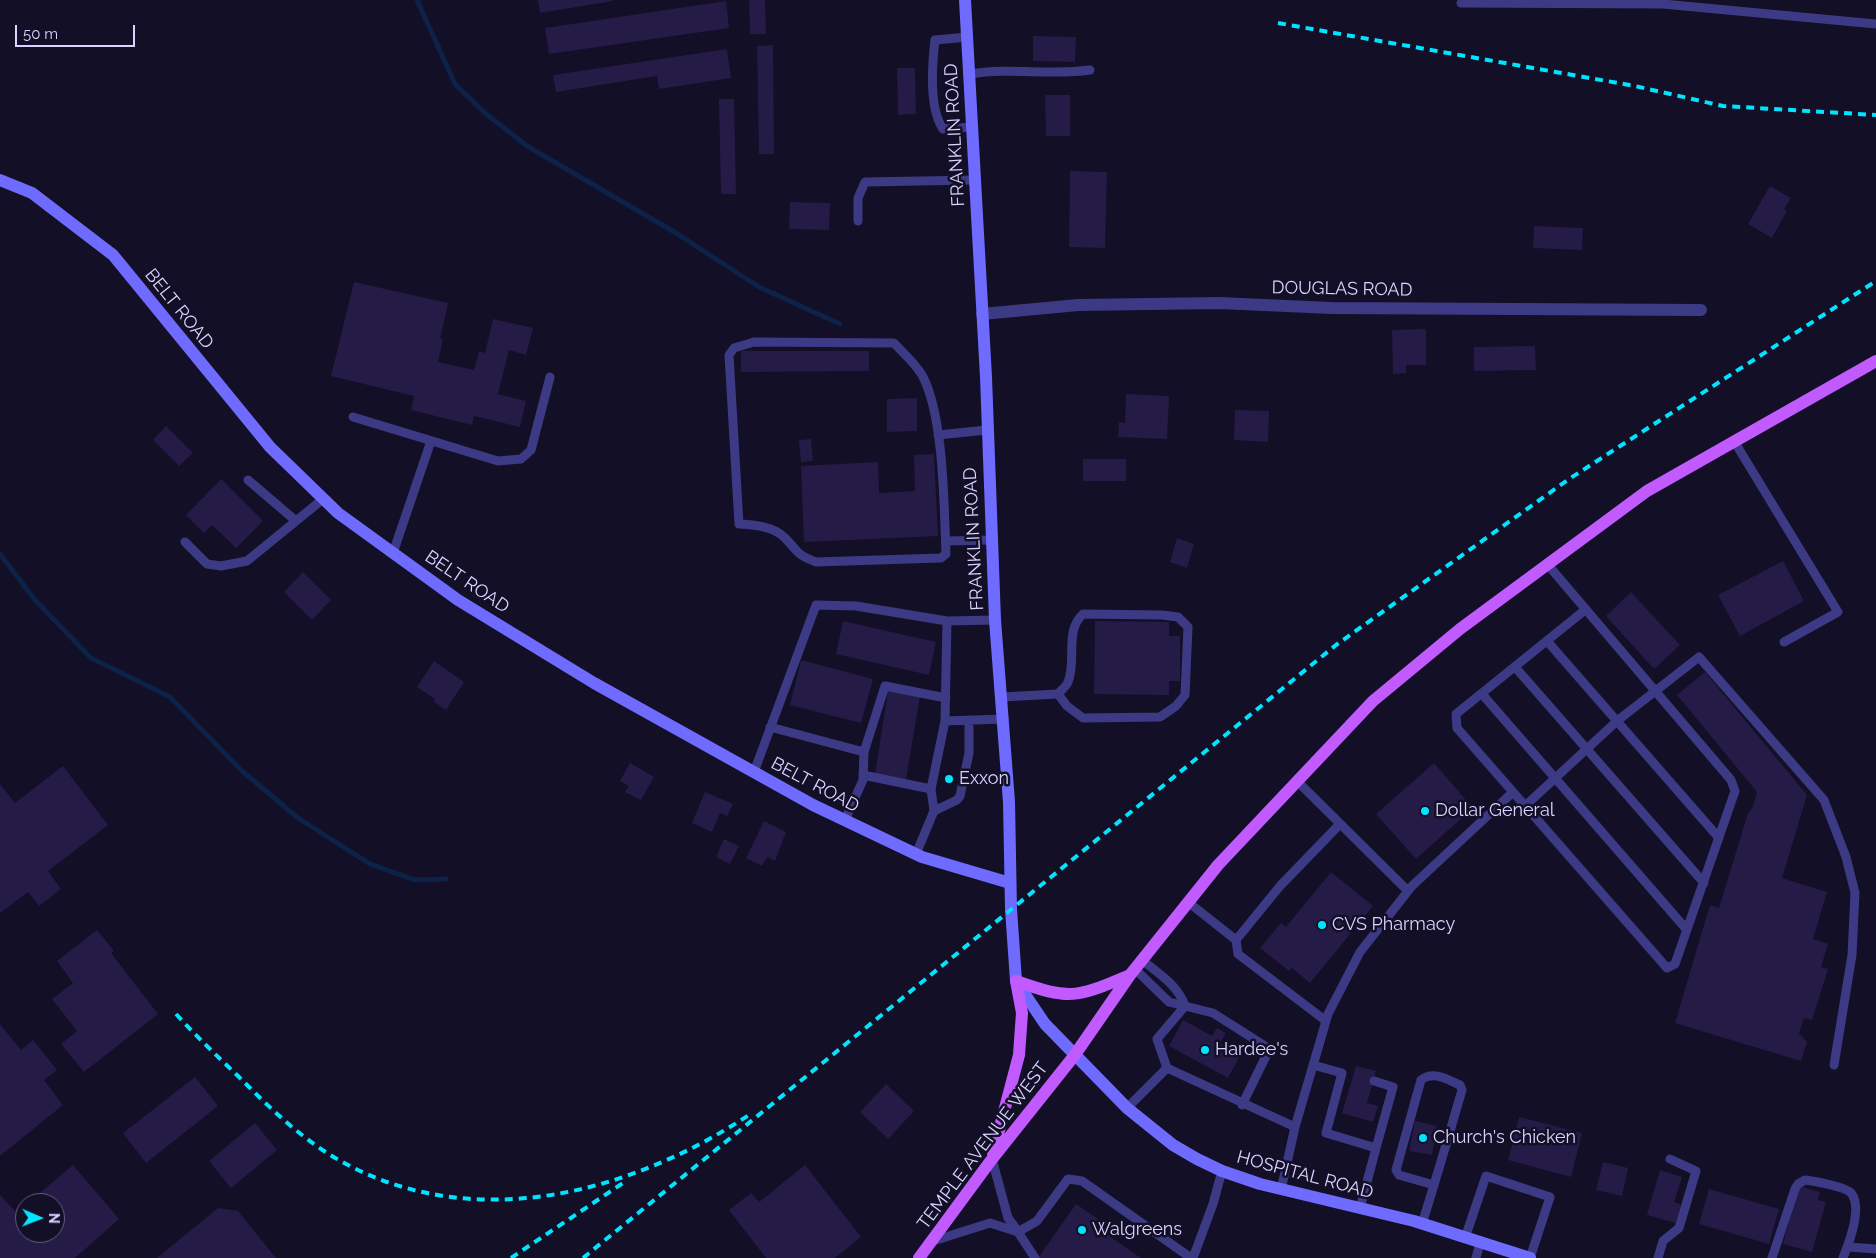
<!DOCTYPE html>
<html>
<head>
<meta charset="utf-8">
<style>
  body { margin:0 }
  #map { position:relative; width:1876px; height:1258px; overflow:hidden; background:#130f26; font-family:Raleway,sans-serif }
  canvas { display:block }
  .north { position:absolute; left:15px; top:1193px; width:50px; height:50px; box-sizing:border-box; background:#130f26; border:1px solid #625e7d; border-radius:50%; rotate:91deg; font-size:14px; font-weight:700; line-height:20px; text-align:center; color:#d9d4ff }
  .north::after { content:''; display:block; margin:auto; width:18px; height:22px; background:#00e5ff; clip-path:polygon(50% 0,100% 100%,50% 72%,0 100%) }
  .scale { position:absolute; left:15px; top:25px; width:120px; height:22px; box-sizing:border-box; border:2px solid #d9d4ff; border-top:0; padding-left:6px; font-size:15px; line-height:18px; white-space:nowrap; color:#d9d4ff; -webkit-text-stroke:4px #130f26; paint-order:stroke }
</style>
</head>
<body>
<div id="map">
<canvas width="1876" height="1258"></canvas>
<div class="north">N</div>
<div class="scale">50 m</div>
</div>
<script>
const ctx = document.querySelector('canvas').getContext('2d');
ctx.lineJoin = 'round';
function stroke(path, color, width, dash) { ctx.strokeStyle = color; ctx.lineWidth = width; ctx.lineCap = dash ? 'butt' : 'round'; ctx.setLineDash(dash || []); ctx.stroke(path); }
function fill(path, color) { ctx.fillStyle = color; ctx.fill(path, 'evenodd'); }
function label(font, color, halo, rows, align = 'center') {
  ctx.font = font + ' Raleway,sans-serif'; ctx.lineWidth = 5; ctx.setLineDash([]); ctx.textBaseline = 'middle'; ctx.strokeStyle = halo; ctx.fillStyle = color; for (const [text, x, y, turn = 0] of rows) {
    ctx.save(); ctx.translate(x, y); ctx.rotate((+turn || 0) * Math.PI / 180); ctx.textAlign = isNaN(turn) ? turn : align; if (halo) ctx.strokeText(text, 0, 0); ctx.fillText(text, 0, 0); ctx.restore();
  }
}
stroke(new Path2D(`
  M417 0 455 84 485 113 527 146 676 233 759 287 840 324
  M0 554 35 600 91 658 170 697 242 771 298 818 370 864 415 880 446 879`), '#0c2248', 5);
fill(new Path2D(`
  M538 0H613V1L540 13Z
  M749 0H765L766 34H750Z
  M726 1 729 28 549 54 545 28Z
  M1033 36 1076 37 1075 62 1033 61Z
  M773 45 774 154H759L757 46Z
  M727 49 731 78 659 89 657 76 556 92 553 75Z
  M897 68H915L916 114 898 115Z
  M1045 95H1070V136H1046Z
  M719 99H734L736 194H721Z
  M1070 171 1107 172 1105 248 1069 247Z
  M1770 186 1791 198 1784 209 1787 211 1772 238 1748 224Z
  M790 202 830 203 829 230 789 229Z
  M1534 226 1583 228 1582 250 1533 248Z
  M354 282 448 303 440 339H443L438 362 474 370 479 351 485 353 493 319 533 328 526 355 509 350 498 394 526 401 520 427 474 416 472 425 411 410 414 396 331 376Z
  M1426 329V365H1406V373L1393 374 1392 330Z
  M1535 346 1536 370 1474 371V347Z
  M741 351H869V371L741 372Z
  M1126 394 1169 396 1167 439 1118 437 1119 422 1125 423Z
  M917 398V431L887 432V399Z
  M1235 410 1269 411 1268 442 1234 440Z
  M166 426 193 453 179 466 153 440Z
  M811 439 813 461 801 462 799 440Z
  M934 454 938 536 804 542 801 466 878 462 879 493 915 491 914 455Z
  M1083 459H1126V481H1083Z
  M221 479 263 521 236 548 212 525 204 533 186 515Z
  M1177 538 1194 544 1187 568 1170 562Z
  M1783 561 1804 601 1740 636 1718 595Z
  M303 572 331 600 312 620 284 592Z
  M1631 592 1680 645 1654 669 1606 616Z
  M843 621 936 642 929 675 836 654Z
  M1095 621 1169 622V636H1180V681H1169V695L1094 694Z
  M801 660 873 679 861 723 790 705Z
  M434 661 464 682 446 710 433 701 435 699 417 687Z
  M1705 672 1807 795 1782 878 1827 892 1813 939 1828 944 1821 967 1828 969 1812 1020 1804 1018 1799 1033 1807 1042 1801 1061 1675 1023 1710 905 1719 908 1748 813 1752 809 1757 792 1677 695Z
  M888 691 920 696 906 779 875 774Z
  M630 763 654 777 641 800 625 792 629 786 620 781Z
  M1434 763 1473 808 1416 859 1376 814Z
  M63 766 108 825 48 871 61 889 39 906 28 892 0 913V784L15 803Z
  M705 792 733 804 727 816 720 813 712 832 692 823Z
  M764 821 786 832 775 861 767 857 762 866 746 858Z
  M724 839 739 846 730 864 716 857Z
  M1331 872 1373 906 1310 983 1292 968 1289 971 1260 948 1281 923 1286 927Z
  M97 930 114 951 111 953 158 1014 84 1072 61 1044 77 1031 52 999 73 983 57 961Z
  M1183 1020 1212 1036 1217 1028 1226 1033 1220 1043 1241 1054 1228 1078 1169 1046Z
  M0 1024 21 1050 33 1040 57 1070 44 1080 63 1105 0 1156Z
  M1356 1066 1376 1071 1367 1103 1378 1106 1373 1122 1342 1113Z
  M195 1077 218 1106 146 1163 123 1133Z
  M886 1084 914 1111 888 1139 860 1112Z
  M1519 1117 1582 1133 1571 1177 1508 1160Z
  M1415 1121 1437 1126 1432 1155 1409 1151Z
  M255 1123 277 1150 231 1188 209 1161Z
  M1603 1162 1628 1168 1622 1196 1596 1190Z
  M73 1165 119 1219 75 1258H0V1195L17 1213 25 1206V1233H55V1203H28Z
  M805 1165 861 1237 835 1258H766L729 1210 751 1193 759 1202Z
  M1660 1170 1682 1177 1674 1202 1681 1204 1676 1223 1647 1215Z
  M1799 1186 1820 1192 1818 1200 1826 1202 1812 1252 1783 1244Z
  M1709 1189 1779 1209 1769 1244 1699 1224Z
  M1076 1204 1110 1227 1105 1233 1141 1258H1038Z
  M218 1208 238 1211 276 1258H157Z`), '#241b47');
stroke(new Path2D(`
  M1461 3 1663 4 1876 24
  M968 37 935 40C932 65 929 108 943 129L973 127
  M970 74C1011 67 1049 76 1090 70
  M858 221V198L865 182 975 180
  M754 342 894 343C903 353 915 363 922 375 944 415 944 507 946 554L941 558 816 562C795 554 799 552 785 538 774 526 754 525 739 524L729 355 734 348Z
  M353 417 498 461 521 459 531 450 550 377
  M938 435 987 430
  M1734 441 1838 612 1784 642
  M248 480 296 521
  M946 541 992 540
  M185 542 207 564 221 566 247 561 323 499
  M393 553 431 441
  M1548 565 1731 780 1735 791 1675 964 1667 968 1457 728 1456 714 1585 610
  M1547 641 1719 838
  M1515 667 1704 883
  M1482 694 1687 930
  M1002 697 1058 694 1067 706 1083 718 1160 717 1176 706 1185 695 1188 627 1178 617 1162 615 1083 614C1064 631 1077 661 1068 682 1067 686 1061 690 1058 694
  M945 721 1004 719
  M770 727 864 752 885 686 946 698
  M754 772 816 605 856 606 947 621 995 620
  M863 775 931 789
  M1297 781 1408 891
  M1525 806 1617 721 1699 657 1824 800 1846 857 1855 893 1852 955 1834 1065
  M934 811 957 800 960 796 969 753V720
  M845 820 863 780 864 752
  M916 854 934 811 931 789 945 721 947 621
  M1188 902 1236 940 1238 954 1326 1021
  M1236 940 1280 886 1340 824
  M1142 960C1159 974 1178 985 1185 1006
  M1135 969 1169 1002 1213 1013 1265 1046 1266 1056 1242 1105
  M1313 1065 1342 1073 1326 1133 1376 1148 1360 1208
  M1167 1068 1157 1039 1185 1006
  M1374 1081 1393 1087 1376 1148
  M1127 1108 1167 1068 1295 1127
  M992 1159 1008 1218 1018 1231
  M1281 1190 1295 1127 1328 1014 1360 952 1412 886 1513 792
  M1422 1224C1436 1179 1449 1135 1462 1090L1460 1085C1448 1080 1434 1070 1421 1080L1396 1170 1399 1175 1434 1185
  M1465 1238 1486 1176 1550 1197 1530 1258
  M933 1241 990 1223 1018 1232
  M1849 1247 1876 1249
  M1035 1258 1018 1232 1037 1221 1068 1179 1082 1181 1191 1258
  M1193 1258 1213 1204 1222 1171
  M1476 1258 1480 1243
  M1658 1258 1663 1241 1679 1228 1696 1171 1670 1159
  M1772 1258 1795 1189 1798 1184 1805 1180C1814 1181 1846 1187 1851 1193 1863 1207 1849 1243 1843 1258`), '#3d3a85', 9);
stroke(new Path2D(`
  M982 314 1078 305 1219 303 1331 308 1701 310`), '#3d3a85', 12);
stroke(new Path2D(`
  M965 0 986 377 995 620 1009 802 1011 909 1016 981 1045 1024 1127 1108 1173 1145 1197 1159 1222 1171 1260 1184 1414 1221 1530 1258
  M0 180 32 193 113 255 270 447 338 513 458 600 594 683 813 805 922 857 1010 883`), '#6f6bff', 12);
stroke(new Path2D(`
  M993 1153 1019 1055 1022 1013 1016 981C1072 1001 1077 997 1130 975
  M919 1258 992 1159 1074 1056 1130 975 1218 865 1373 701 1460 629 1647 491 1876 361`), '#c25bff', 12);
stroke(new Path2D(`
  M1278 23 1635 86 1723 106 1876 115
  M176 1014C196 1036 217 1056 238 1076 267 1105 296 1134 332 1156 467 1237 629 1195 752 1113
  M511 1258 626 1181
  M583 1258 1336 645 1569 479 1876 281`), '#00e5ff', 4, [8, 6]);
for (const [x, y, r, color] of [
  [949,779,5,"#00e5ff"],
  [1425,811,5,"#00e5ff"],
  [1322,925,5,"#00e5ff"],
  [1205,1050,5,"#00e5ff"],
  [1423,1138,5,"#00e5ff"],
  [1082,1230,5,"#00e5ff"]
]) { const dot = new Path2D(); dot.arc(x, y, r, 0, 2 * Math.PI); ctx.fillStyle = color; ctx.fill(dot); stroke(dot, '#130f26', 2); }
label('18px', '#d9d4ff', '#130f26', [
  ["FRANKLIN ROAD",955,135,-93],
  ["DOUGLAS ROAD",1342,289,1],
  ["BELT ROAD",179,309,51],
  ["FRANKLIN ROAD",974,539,-93],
  ["BELT ROAD",467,582,34],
  ["BELT ROAD",815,785,28],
  ["TEMPLE AVENUE WEST",983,1146,-53],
  ["HOSPITAL ROAD",1305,1175,15]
]);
label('18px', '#d9d4ff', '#130f26', [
  ["Exxon",959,779],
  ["Dollar General",1435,811],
  ["CVS Pharmacy",1332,925],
  ["Hardee's",1215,1050],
  ["Church's Chicken",1433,1138],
  ["Walgreens",1092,1230]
], 'left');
</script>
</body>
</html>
